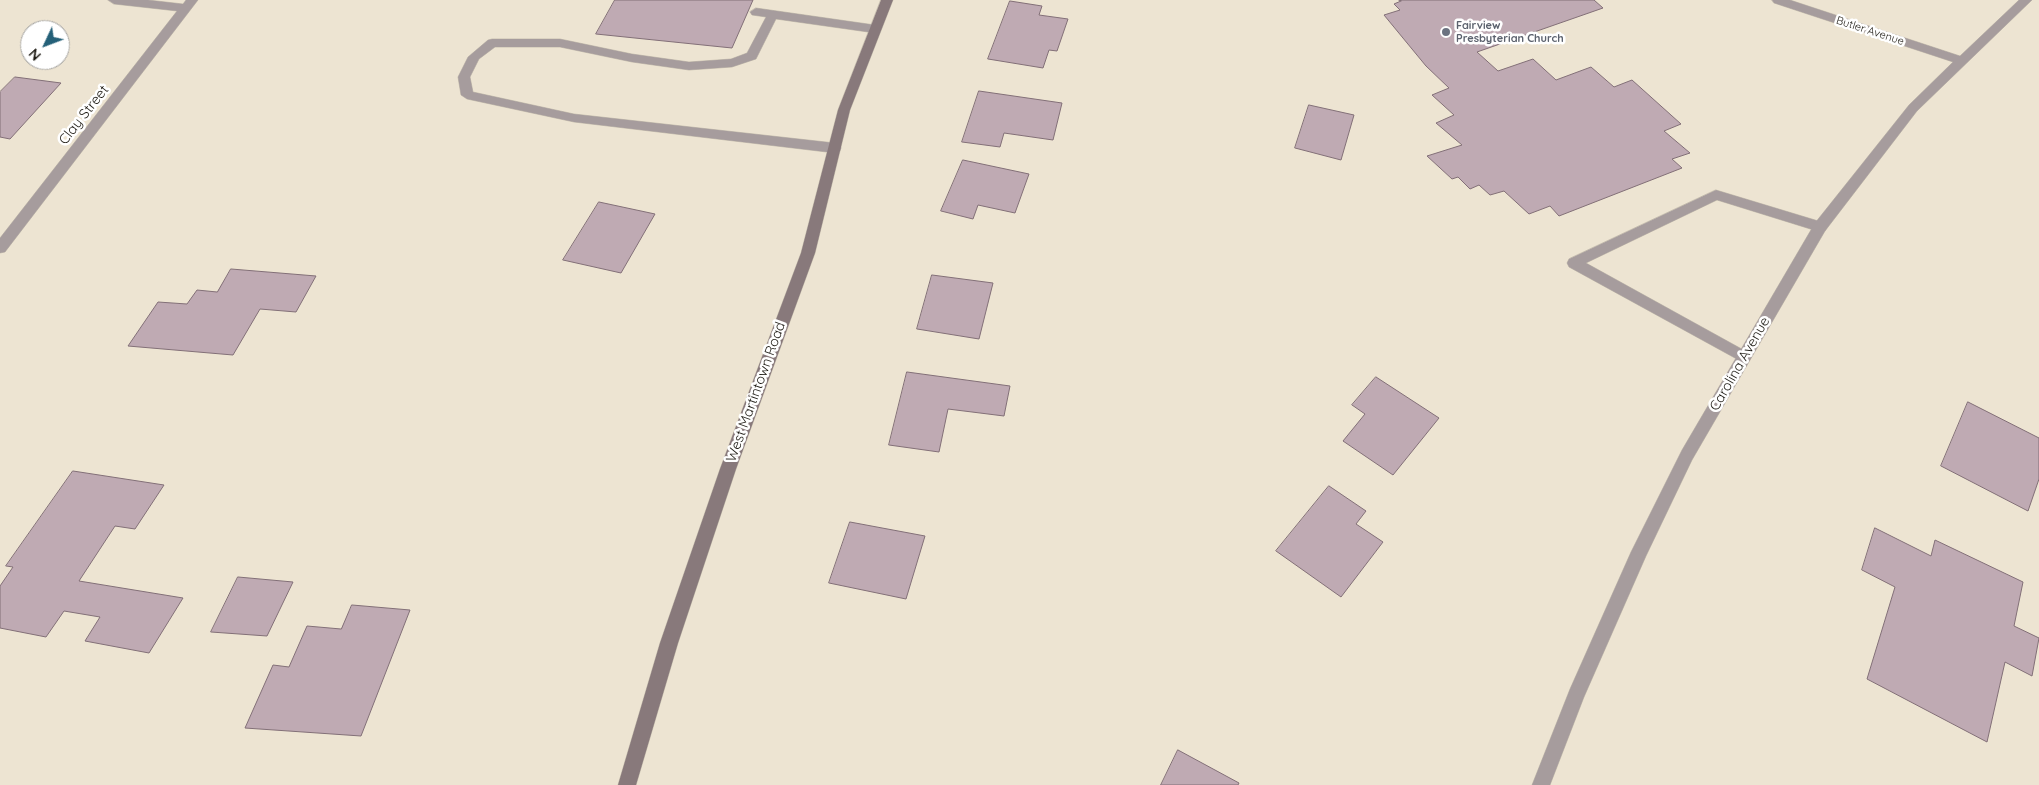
<!DOCTYPE html>
<html>
<head>
<meta charset="utf-8">
<style>
  body { margin:0 }
  #map { position:relative; width:2039px; height:785px; overflow:hidden; background:#ede4d2; font-family:Quicksand,sans-serif }
  canvas { display:block }
  .north { position:absolute; left:20px; top:20px; width:50px; height:50px; box-sizing:border-box; background:#fff; border:1px solid #a5a4a1; border-radius:50%; rotate:227deg; font-size:14px; font-weight:700; line-height:20px; text-align:center; color:#1e1b14 }
  .north::after { content:''; display:block; margin:auto; width:18px; height:22px; background:#246078; clip-path:polygon(50% 0,100% 100%,50% 72%,0 100%) }
</style>
</head>
<body>
<div id="map">
<canvas width="2039" height="785"></canvas>
<div class="north">N</div>
</div>
<script>
const ctx = document.querySelector('canvas').getContext('2d');
ctx.lineJoin = 'round';
function fill(path, color) { ctx.fillStyle = color; ctx.fill(path, 'evenodd'); }
function stroke(path, color, width, dash) { ctx.strokeStyle = color; ctx.lineWidth = width; ctx.lineCap = dash ? 'butt' : 'round'; ctx.setLineDash(dash || []); ctx.stroke(path); }
function label(font, color, halo, rows, align = 'center') {
  ctx.font = font + ' Quicksand,sans-serif'; ctx.lineWidth = 5; ctx.setLineDash([]); ctx.textBaseline = 'middle'; ctx.strokeStyle = halo; ctx.fillStyle = color; for (const [text, x, y, turn = 0] of rows) {
    ctx.save(); ctx.translate(x, y); ctx.rotate((+turn || 0) * Math.PI / 180); ctx.textAlign = isNaN(turn) ? turn : align; if (halo) ctx.strokeText(text, 0, 0); ctx.fillText(text, 0, 0); ctx.restore();
  }
}
const building = new Path2D(`
  M615 0H753L732 48 596 34Z
  M1399 0H1594L1603 8 1477 52 1498 71 1533 59 1556 80 1591 67 1614 87 1632 80 1681 124 1664 131 1690 153 1672 159 1682 168 1559 216 1550 206 1529 214 1504 191 1490 195 1479 185 1470 189 1458 177 1452 179 1427 156 1462 145 1436 123 1454 115 1432 95 1449 88 1426 66 1384 15 1400 10 1394 4 1401 1Z
  M1010 1 1042 6 1039 15 1068 19 1057 51 1049 50 1043 68 988 59Z
  M15 77 61 83 10 139 0 137V92Z
  M979 91 1062 103 1053 140 1004 133 1000 147 962 142Z
  M1309 105 1354 115 1341 160 1295 148Z
  M963 160 1029 174 1015 213 978 205 973 219 941 211Z
  M599 202 655 214 621 273 563 260Z
  M231 269 316 276 296 312 260 309 233 355 128 346 158 302 187 304 197 290 217 292Z
  M932 275 993 283 979 339 917 329Z
  M907 372 1010 386 1004 416 948 409 939 452 889 445Z
  M1376 377 1439 418 1393 475 1343 441 1365 414 1352 405Z
  M1968 402 2039 438V479L2028 511 1941 466Z
  M73 471 164 485 135 529 115 526 79 581 183 598 149 653 85 641 100 617 64 611 46 637 0 628V586L13 567 6 566Z
  M1329 486 1366 511 1356 524 1383 542 1341 597 1276 551Z
  M850 522 925 536 906 599 829 583Z
  M1875 528 1931 556 1935 540 2023 582 2014 626 2039 638 2032 676 2005 662 1987 742 1867 679 1895 587 1862 570Z
  M238 577 293 582 267 636 211 632Z
  M352 605 410 610 361 736 245 728 273 665 289 667 307 626 341 629Z
  M1178 750 1239 783 1238 785H1161Z`);
fill(building, '#bfaab3');
stroke(building, '#826f77', 1);
const lane = new Path2D(`
  M756 8 875 25 881 29 875 33 776 19 756 59 732 67 689 70 632 62 560 47H495L479 59 470 77 473 92 574 114 835 143 840 145 841 148 840 151 835 153 574 122 467 99 461 95 458 77 468 57 488 40 492 39H560L632 54 689 62 731 59 747 53 766 17 752 15 750 12Z
  M1716 190 1825 223 1827 227 1825 231 1820 232 1717 200 1586 263 1749 353 1751 357 1749 361 1744 363 1569 267 1567 263 1569 259Z`);
const street = new Path2D(`
  M108 0H148L183 4 186 0H198L5 252 0 253V238L177 11 114 4Z
  M1772 0H1790L1960 56 2019 0H2032L1917 111 1825 231 1692 460 1646 556 1584 697 1550 785H1532L1570 689 1631 552 1682 450 1815 223 1909 105 1953 62 1774 3Z`);
const secondary = new Path2D(`
  M881 0H893L850 110 815 253 736 469 678 643 636 785H618L660 643 720 469 801 253 838 110Z`);
stroke(lane, '#c8c0b0', 1);
stroke(street, '#c8c0b0', 1);
stroke(secondary, '#c8c0b0', 1);
fill(lane, '#a69c9d');
fill(street, '#a69c9d');
fill(secondary, '#88797b');
for (const [x, y, r, color] of [
  [1446,32,5,"#6b7280"]
]) { const dot = new Path2D(); dot.arc(x, y, r, 0, 2 * Math.PI); ctx.fillStyle = color; ctx.fill(dot); stroke(dot, '#fff', 2); }
label('bold 11px', '#5b616d', '#fff', [
  ["Fairview",1456,26],
  ["Presbyterian Church",1456,39]
], 'left');
label('11px', '#1e1b14', '#fff', [
  ["Butler Avenue",1870,31,18]
]);
label('14px', '#1e1b14', '#fff', [
  ["Clay Street",84,115,-52],
  ["Carolina Avenue",1740,364,-60],
  ["West Martintown Road",756,392,-70]
]);
</script>
</body>
</html>
